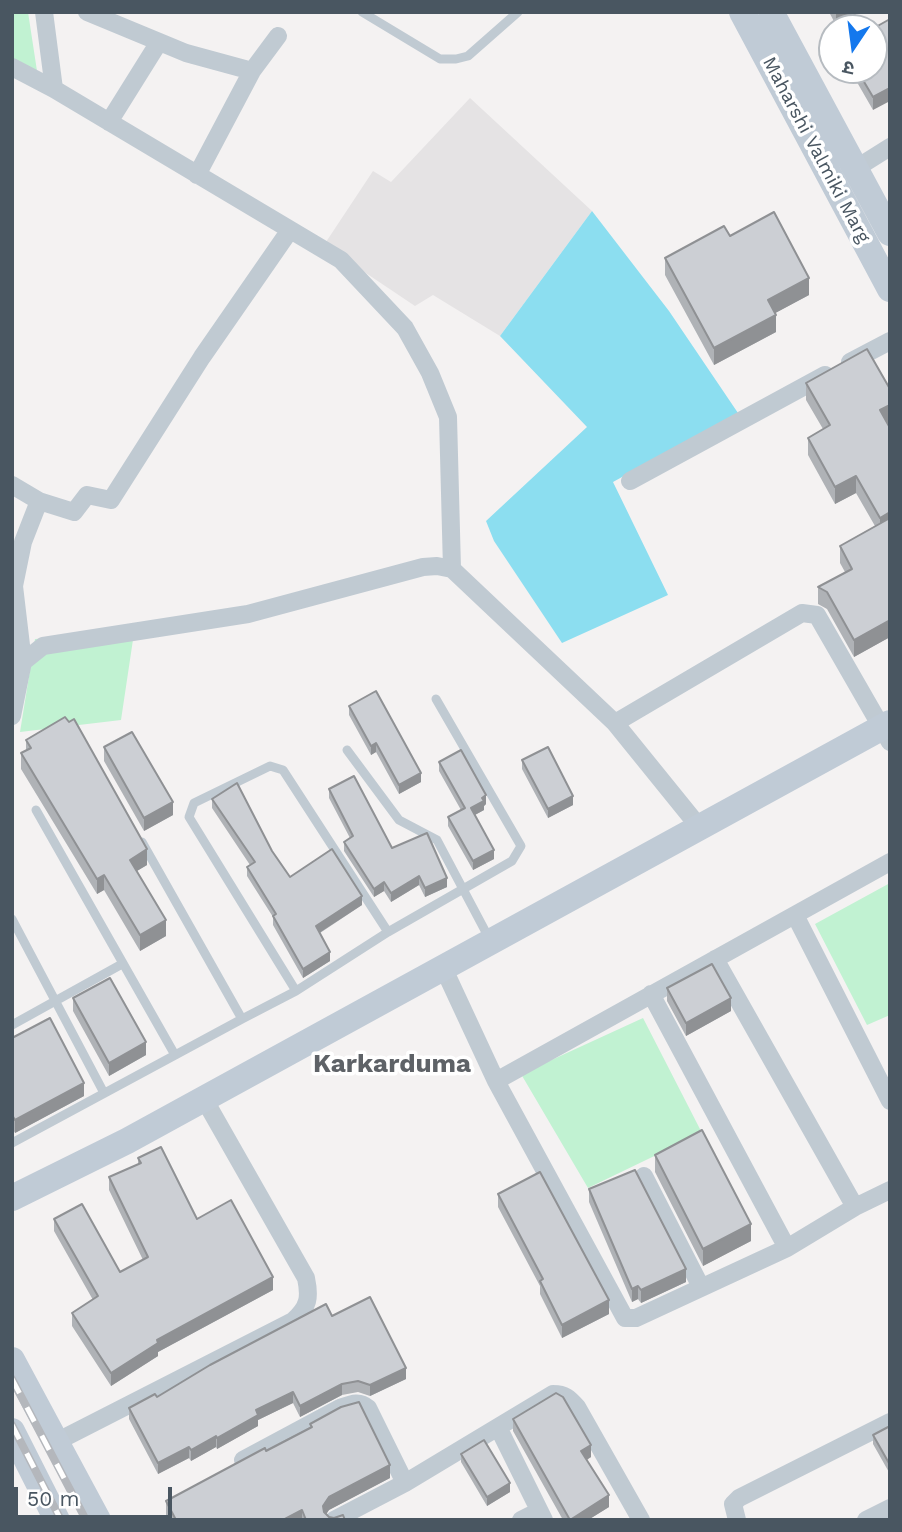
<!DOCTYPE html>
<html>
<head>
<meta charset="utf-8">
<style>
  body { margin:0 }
  #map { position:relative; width:902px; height:1532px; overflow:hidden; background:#f4f2f2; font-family:"Work Sans","Noto Sans Devanagari",sans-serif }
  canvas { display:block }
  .frame { position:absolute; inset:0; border:14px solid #495661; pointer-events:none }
  .north { position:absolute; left:818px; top:14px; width:70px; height:70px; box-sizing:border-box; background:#fff; border:2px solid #b6bbc0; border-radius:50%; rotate:193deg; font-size:19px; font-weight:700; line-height:28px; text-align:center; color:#495661 }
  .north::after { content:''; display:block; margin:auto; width:24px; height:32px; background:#1478ed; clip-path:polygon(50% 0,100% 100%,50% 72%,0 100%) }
  .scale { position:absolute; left:14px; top:1487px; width:158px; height:32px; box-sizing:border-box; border:4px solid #495661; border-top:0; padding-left:9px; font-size:21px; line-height:24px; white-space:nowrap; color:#495661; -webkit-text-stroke:5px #fff; paint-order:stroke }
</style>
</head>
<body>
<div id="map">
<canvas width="902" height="1532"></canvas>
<div class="frame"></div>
<div class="north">उ</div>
<div class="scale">50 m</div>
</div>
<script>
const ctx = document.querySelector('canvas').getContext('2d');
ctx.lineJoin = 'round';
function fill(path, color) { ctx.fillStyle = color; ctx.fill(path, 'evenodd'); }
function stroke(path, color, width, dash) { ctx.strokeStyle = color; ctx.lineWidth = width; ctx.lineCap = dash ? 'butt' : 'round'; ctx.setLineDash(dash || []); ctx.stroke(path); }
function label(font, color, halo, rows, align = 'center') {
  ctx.font = font + ' "Work Sans",sans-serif'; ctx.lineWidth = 7; ctx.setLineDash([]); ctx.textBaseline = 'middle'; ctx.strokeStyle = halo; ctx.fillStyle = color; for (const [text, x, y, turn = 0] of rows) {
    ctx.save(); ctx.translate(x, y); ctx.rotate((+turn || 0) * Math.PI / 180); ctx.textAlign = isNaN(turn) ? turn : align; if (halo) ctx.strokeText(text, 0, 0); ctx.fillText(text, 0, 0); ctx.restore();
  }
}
fill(new Path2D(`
  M470 98 592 211 500 336 433 295 415 306 324 245 373 171 391 182Z`), '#e5e3e4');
fill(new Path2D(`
  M12 12H28L37 71 12 66Z
  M134 633 121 720 20 732 35 639Z
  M890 883V1015L867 1025 815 924Z
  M643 1018 702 1133 588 1188 521 1074Z`), '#c1f2d2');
fill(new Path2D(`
  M592 211 669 311 738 413 613 482 668 595 562 643 494 541 486 521 587 427 500 336Z`), '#8cdef0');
stroke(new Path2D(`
  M362 12 440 59H456L468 56 518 12
  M347 750 399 820 437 840 490 940
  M36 810 175 1055
  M12 919 104 1093
  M296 991 189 817 194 803 270 766 283 770 388 932
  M242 1019 296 991 388 932 512 861 521 846 436 699
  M12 1025 122 964
  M12 1143 242 1019 142 842`), '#c0cad2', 9);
stroke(new Path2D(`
  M44 12 54 89
  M87 12 186 53 252 71 197 175
  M12 67 54 89 341 260 405 328 430 373 448 417 452 569
  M252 71 278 36
  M109 122 159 42
  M855 169 890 147
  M850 362 890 341
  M630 481 825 375
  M12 485 39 501 74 512 87 495 111 500 202 357 290 230
  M23 662 14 586 23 542 39 501
  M12 716 23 662 43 646 248 614 423 567 437 566 452 569 615 723 700 828
  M615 723 802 613 817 615 890 742
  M795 915 890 1101
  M715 959 855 1207
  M443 967 496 1081 625 1318H636L787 1248 855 1207 890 1190
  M651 994 787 1248
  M496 1081 890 862
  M644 1176 701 1287
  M498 1427 544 1520
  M56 1442 293 1321C309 1307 310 1297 306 1278L203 1097
  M243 1460 340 1408C351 1404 359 1400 368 1408L405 1483
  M334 1520 405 1483 553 1394C565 1394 569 1398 577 1407L641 1520
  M521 1520 539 1511
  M737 1520 733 1504 739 1498 890 1422
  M866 1520 890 1508`), '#c0cad2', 18);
stroke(new Path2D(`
  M742 12 890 289
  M771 12 890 233
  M12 1198 127 1141 890 723
  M12 1360 98 1520
  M12 1431 57 1520`), '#c0cbd6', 26);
const rail = new Path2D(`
  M12 1379 86 1520
  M12 1425 61 1520`);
stroke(rail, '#b4b7bc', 8);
stroke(rail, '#fff', 5, [16]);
fill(new Path2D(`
  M829 12H860L836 25Z
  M850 70H874L873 110Z
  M730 236 809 295 775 313 776 332 714 365 665 275V258Z
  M806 383 890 422 887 423 890 637 854 657 827 609 818 604V587L845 572 840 563V546L875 526 856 493 835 504 808 455V438L823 429 806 400Z
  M349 706 421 782 399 794 376 752 371 755 349 715Z
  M26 740 147 865 137 871 166 936 140 951 104 890 97 894 21 769V753L26 751Z
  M104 747 173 815 144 831 104 761Z
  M522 760 573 805 548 818 522 769Z
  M439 762 486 804 484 806V810L475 815 494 859 473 870 448 826V817L461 810 439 771Z
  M329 789 392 848 447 887 425 897 419 885 391 902 384 891 374 897 344 851V842L350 838 329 798Z
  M212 799 272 851 290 877 362 905 320 933 330 961 303 978 273 925V917L247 876V867L250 865 212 808Z
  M667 988 731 1011 686 1036 667 1001Z
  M73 998 146 1055 109 1076 73 1011Z
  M12 1038 84 1096 15 1133 12 1128Z
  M655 1155 751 1241 703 1266 655 1172Z
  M138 1158 197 1219 273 1290 158 1352V1356L111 1386 72 1326V1313L93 1300 54 1231V1219L120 1272 143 1260 109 1190V1177L138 1164Z
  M589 1189 686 1282 641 1303 638 1299 632 1302 589 1202Z
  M498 1194 609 1314 562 1338 540 1294V1286L498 1207Z
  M332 1316 406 1379 370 1396 358 1392 342 1395 300 1417 293 1403 258 1420V1426L217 1449 216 1447 191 1461 189 1458 158 1474 129 1419V1408L157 1397Z
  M513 1419 591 1457 587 1460 609 1507 588 1520H563L513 1431Z
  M310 1424 390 1478 329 1510 326 1514 329 1517 345 1520H169L166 1515V1501L310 1427Z
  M890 1426V1474L873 1444V1435Z
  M461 1454 510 1492 487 1506 461 1462Z`), '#afb2b6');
fill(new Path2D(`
  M836 12H860L836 25Z
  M890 88V101L873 110V97Z
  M809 278V295L768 317V300Z
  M776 315V332L714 365V348Z
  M890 405V422L880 427V410Z
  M856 476V493L835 504V487Z
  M890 512V529L880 535V518Z
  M890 620V637L854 657V640Z
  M376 743V752L371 755V746Z
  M421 773V782L399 794V785Z
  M486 795V804L484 806V810L471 817V808Z
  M573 796V805L548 818V809Z
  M173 802V815L144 831V818Z
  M147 849V865L130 875V860Z
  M494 850V859L473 870V861Z
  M104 875V890L97 894V879Z
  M419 876V885L391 902V893Z
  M447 878V887L425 897V888Z
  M384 882V891L374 897V889Z
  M362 896V905L316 935V926Z
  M166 920V936L140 951V935Z
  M330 952V961L303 978V969Z
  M731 998V1011L686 1036V1023Z
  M146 1042V1055L109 1076V1063Z
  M84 1083V1096L15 1133V1120Z
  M751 1224V1241L703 1266V1249Z
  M686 1269V1282L641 1303V1290Z
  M273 1277V1290L158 1352V1356L111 1386V1373L157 1340Z
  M638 1286V1299L632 1302V1289Z
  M609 1300V1314L562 1338V1325Z
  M406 1368V1379L370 1396V1385Z
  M342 1384V1395L300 1417V1406Z
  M293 1392V1403L258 1420V1426L217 1449V1438L256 1410Z
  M216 1436V1447L191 1461V1450Z
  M591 1445V1457L581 1463V1451Z
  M189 1447V1458L158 1474V1463Z
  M390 1465V1478L329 1510 323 1519V1506L329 1497Z
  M510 1483V1492L487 1506V1497Z
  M609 1495V1507L588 1520H570Z
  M302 1510V1520H283Z`), '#8f9194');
const building = new Path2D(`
  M890 19V88L873 97 857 70H874V28Z
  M774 212 809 278 768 300 776 315 714 348 665 258 724 226 730 236Z
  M867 349 890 389V405L880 410 890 428V512L880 518 856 476 835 487 808 438 830 425 806 383Z
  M890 518V620L854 640 827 592 818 587 852 569 840 546Z
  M376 691 421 773 399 785 376 743 371 746 349 706Z
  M65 717 69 722 74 719 147 849 130 860 166 920 140 935 104 875 97 879 21 753 31 748 26 740Z
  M132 732 173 802 144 818 104 747Z
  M548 747 573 796 548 809 522 760Z
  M461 750 486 795 482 798 484 801 471 808 494 850 473 861 448 817 465 808 439 762Z
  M354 776 392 848 427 833 447 878 425 888 419 876 391 893 384 882 374 889 344 842 353 836 329 789Z
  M237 783 272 851 290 877 332 849 362 896 316 926 330 952 303 969 273 916 276 914 247 867 255 862 212 799Z
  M712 964 731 998 686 1023 667 988Z
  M110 978 146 1042 109 1063 73 998Z
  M50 1018 84 1083 15 1120 12 1115V1038Z
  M702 1130 751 1224 703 1249 655 1155Z
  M161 1147 197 1219 231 1200 273 1277 157 1340 158 1343 111 1373 72 1313 98 1296 54 1219 82 1204 120 1272 148 1257 109 1177 141 1163 138 1158Z
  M635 1170 686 1269 641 1290 638 1286 632 1289 589 1189Z
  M540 1172 609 1300 562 1325 540 1281 543 1279 498 1194Z
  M370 1297 406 1368 370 1385 358 1381 342 1384 300 1406 293 1392 256 1410 258 1415 217 1438 216 1436 191 1450 189 1447 158 1463 129 1408 155 1394 157 1397 210 1365 326 1304 332 1316Z
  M556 1393 563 1397 591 1445 581 1451 609 1495 570 1520 513 1419Z
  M359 1402 390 1465 329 1497 323 1506 324 1512 329 1517 334 1518 343 1515 345 1520H306L302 1510 283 1520H176L166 1501 265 1448 266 1451 312 1427 310 1424 341 1407Z
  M890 1426V1465L873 1435Z
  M484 1440 510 1483 487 1497 461 1454Z`);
fill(building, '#cccfd4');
stroke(building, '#8f9194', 2);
label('19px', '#495661', '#fff', [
  ["Maharshi Valmiki Marg",816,150,62]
]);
label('bold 26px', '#5e6267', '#fff', [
  ["Karkarduma",392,1064]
]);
</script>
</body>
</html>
